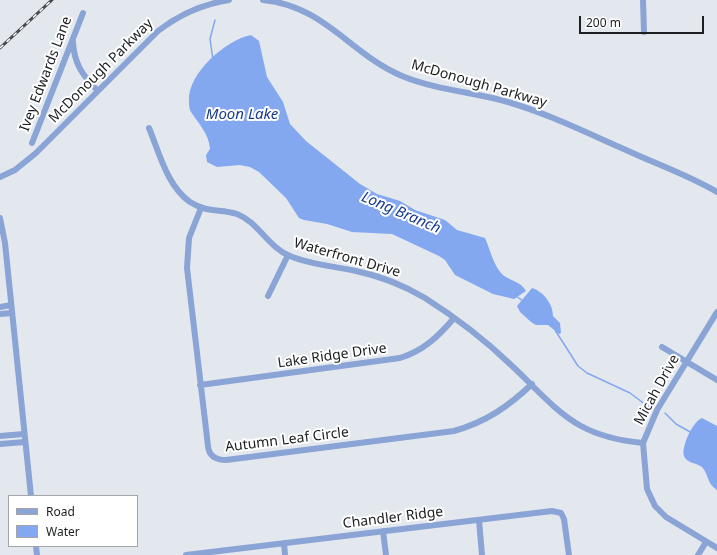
<!DOCTYPE html>
<html>
<head>
<meta charset="utf-8">
<style>
  body { margin:0 }
  #map { position:relative; width:717px; height:555px; overflow:hidden; background:#e3e7ee; font-family:"Noto Sans",sans-serif }
  canvas { display:block }
  .legend { position:absolute; left:8px; top:495px; width:130px; height:52px; box-sizing:border-box; background:#fff; border:1px solid #a4a5a6; margin:0; padding:5px 7px; list-style:none; font-size:12px; color:#1c1e20 }
  .legend li { display:flex; align-items:center; gap:8px; height:20px }
  .legend b { width:20px; border:1px solid #a4a5a6 }
  .scale { position:absolute; left:579px; top:16px; width:125px; height:18px; box-sizing:border-box; border:2px solid #1c1e20; border-top:0; padding-left:5px; font-size:12px; line-height:14px; white-space:nowrap; color:#1c1e20; -webkit-text-stroke:3px #fff; paint-order:stroke }
</style>
</head>
<body>
<div id="map">
<canvas width="717" height="555"></canvas>
<ul class="legend">
<li><b style="height:5px;background:#8aa4d5"></b>Road</li>
<li><b style="height:11px;background:#83a8f0"></b>Water</li>
</ul>
<div class="scale">200 m</div>
</div>
<script>
const ctx = document.querySelector('canvas').getContext('2d');
ctx.lineJoin = 'round';
function fill(path, color) { ctx.fillStyle = color; ctx.fill(path, 'evenodd'); }
function stroke(path, color, width, dash) { ctx.strokeStyle = color; ctx.lineWidth = width; ctx.lineCap = dash ? 'butt' : 'round'; ctx.setLineDash(dash || []); ctx.stroke(path); }
function label(font, color, halo, rows, align = 'center') {
  ctx.font = font + ' "Noto Sans",sans-serif'; ctx.lineWidth = 4; ctx.setLineDash([]); ctx.textBaseline = 'middle'; ctx.strokeStyle = halo; ctx.fillStyle = color; for (const [text, x, y, turn = 0] of rows) {
    ctx.save(); ctx.translate(x, y); ctx.rotate((+turn || 0) * Math.PI / 180); ctx.textAlign = isNaN(turn) ? turn : align; if (halo) ctx.strokeText(text, 0, 0); ctx.fillText(text, 0, 0); ctx.restore();
  }
}
fill(new Path2D(`
  M251 35 259 41 267 77 283 102 290 124 306 141 360 184 377 194 400 201 415 210 445 220 457 230 485 238C490 249 493 264 501 273 508 281 521 281 526 291L514 299 493 294 455 275 445 260 439 256 392 234 352 232 327 224 304 220 299 218 286 198 259 172 250 167 240 165 217 167 207 162 206 155 210 149C209 134 199 124 191 112 189 109 189 103 189 100 188 73 226 40 251 35Z
  M532 288C544 292 553 304 553 316L560 323 561 333 559 334 548 325H536L531 322 520 312 517 306Z
  M702 418 717 426V490C707 484 709 475 702 467 697 463 686 463 684 456 681 447 693 421 702 418Z`), '#83a8f0');
stroke(new Path2D(`
  M213 60 210 39 215 20
  M516 296 523 301
  M555 330 578 366 587 373 630 393 646 405 653 408
  M665 413 676 424 692 433`), '#83a8f0', 1.5);
stroke(new Path2D(`
  M263 0C325 6 350 54 402 76 436 90 473 92 508 102 549 114 587 133 626 150 656 164 688 175 717 192
  M643 0 644 32
  M73 42C74 64 83 76 98 91
  M149 128C159 152 167 186 190 202 209 214 220 208 237 214 258 222 269 248 290 256 311 265 334 266 356 271 380 276 403 285 425 298 455 317 484 339 510 364 533 385 554 411 581 426 601 437 622 441 643 443
  M32 143 83 13
  M0 177 15 170 36 153 158 31C180 14 203 4 229 0
  M201 208 189 238 187 268 208 446C209 456 216 460 226 460L454 431C486 422 509 406 532 384
  M0 218 5 243 31 496
  M268 296 288 255
  M0 307 11 305
  M717 312 657 410 643 443 647 489 655 506 666 517 717 548
  M0 314 12 313
  M662 347 717 380
  M200 385 400 358C423 351 439 336 454 318
  M0 436 24 434
  M0 444 25 442
  M479 520 482 555
  M383 531 386 555
  M284 543 285 555
  M36 546 37 555
  M186 555 552 511 561 513 564 519 569 555
  M698 555 706 542`), '#8aa4d5', 6);
const rail = new Path2D(`
  M0 48 52 0`);
stroke(rail, '#494c4f', 3);
stroke(rail, '#fff', 1.5, [4.5]);
label('14px', '#1c1e20', '#fff', [
  ["McDonough Parkway",101,71,-45],
  ["Ivey Edwards Lane",46,74,-69],
  ["McDonough Parkway",479,84,16],
  ["Waterfront Drive",347,258,16],
  ["Lake Ridge Drive",332,356,-8],
  ["Micah Drive",657,390,-61],
  ["Autumn Leaf Circle",287,440,-7],
  ["Chandler Ridge",393,518,-7]
]);
label('italic 15px', '#173b8d', '#fff', [
  ["Moon Lake",242,115],
  ["Long Branch",401,213,23]
]);
</script>
</body>
</html>
